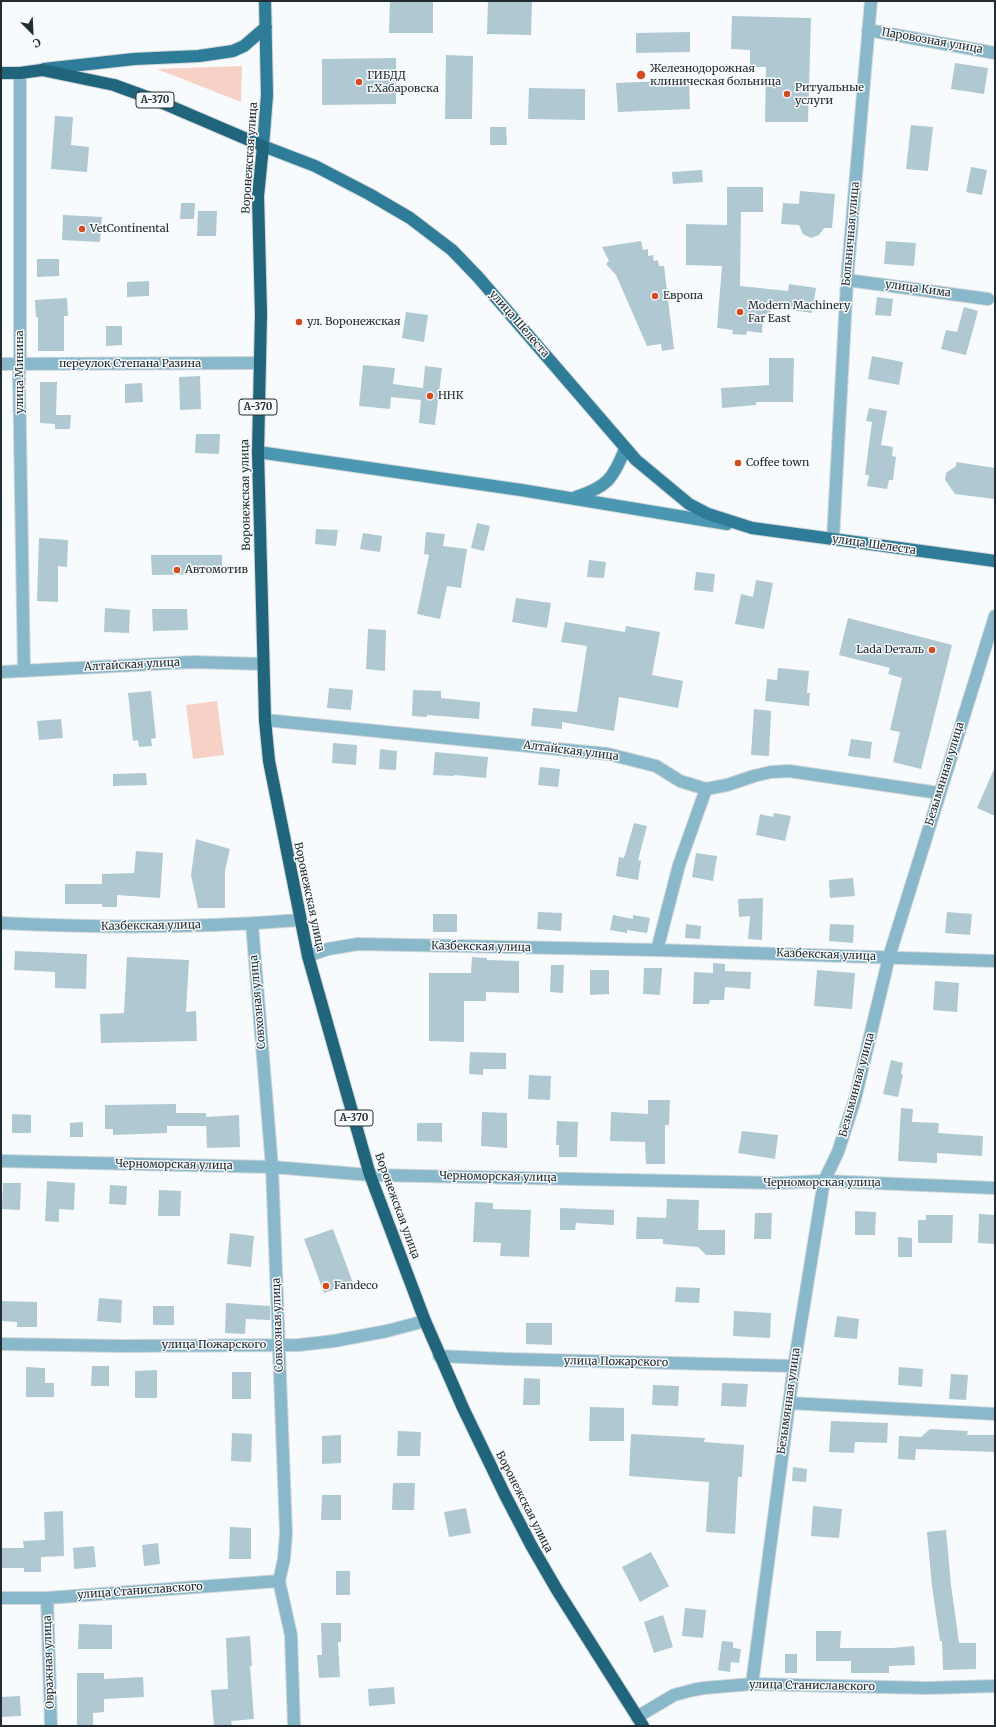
<!DOCTYPE html>
<html>
<head>
<meta charset="utf-8">
<style>
  body { margin:0 }
  #map { position:relative; width:996px; height:1727px; overflow:hidden; background:#f7fbfe; font-family:Merriweather,serif }
  canvas { display:block }
  .frame { position:absolute; inset:0; border:2px solid #232c30; pointer-events:none }
  .north { position:absolute; left:12px; top:12px; width:40px; height:40px; -webkit-text-stroke:3px #f7fbfe; paint-order:stroke; rotate:156deg; font-size:11px; font-weight:700; line-height:16px; text-align:center; color:#232c30 }
  .north::after { content:''; display:block; margin:auto; width:14px; height:18px; background:#232c30; clip-path:polygon(50% 0,100% 100%,50% 72%,0 100%) }
</style>
</head>
<body>
<div id="map">
<canvas width="996" height="1727"></canvas>
<div class="frame"></div>
<div class="north">С</div>
</div>
<script>
const ctx = document.querySelector('canvas').getContext('2d');
ctx.lineJoin = 'round';
function fill(path, color) { ctx.fillStyle = color; ctx.fill(path, 'evenodd'); }
function stroke(path, color, width, dash) { ctx.strokeStyle = color; ctx.lineWidth = width; ctx.lineCap = dash ? 'butt' : 'round'; ctx.setLineDash(dash || []); ctx.stroke(path); }
function label(font, color, halo, rows, align = 'center') {
  ctx.font = font + ' Merriweather,serif'; ctx.lineWidth = 3; ctx.setLineDash([]); ctx.textBaseline = 'middle'; ctx.strokeStyle = halo; ctx.fillStyle = color; for (const [text, x, y, turn = 0] of rows) {
    ctx.save(); ctx.translate(x, y); ctx.rotate((+turn || 0) * Math.PI / 180); ctx.textAlign = isNaN(turn) ? turn : align; if (halo) ctx.strokeText(text, 0, 0); ctx.fillText(text, 0, 0); ctx.restore();
  }
}
fill(new Path2D(`
  M242 66 241 102 157 69Z
  M217 701 224 755 193 759 186 705Z`), '#f8d1c6');
fill(new Path2D(`
  M390 1H433V33H389Z
  M488 1H532L531 35 487 34Z
  M732 16 811 18 808 122H765L766 67H750V50L731 49Z
  M690 32V52L636 53V33Z
  M446 55 473 56 472 119H445Z
  M396 58V104L322 105V59Z
  M955 63 988 68 984 94 951 89Z
  M689 80 690 109 618 112 616 83Z
  M529 88 585 89V120L528 119Z
  M55 116 73 117 71 145 89 147 87 172 51 169Z
  M911 125 933 127 928 171 906 169Z
  M490 127H506L507 145H490Z
  M971 167 987 170 982 195 966 192Z
  M702 170 703 182 673 184 672 172Z
  M727 187H763V212H741L740 286 788 291 789 284 816 288 812 313 771 307 770 315 763 314 762 333 747 331 746 335 732 334 733 330 717 328 722 266 686 265V224L727 225Z
  M800 191 835 194 832 228H824L819 235 811 238 803 234 799 225 781 224 783 203 799 204Z
  M181 203H195L194 219H180Z
  M198 211H217L216 236H197Z
  M63 215 102 217 100 242 62 240Z
  M641 241 643 250 648 249V256L653 255 654 261 658 260 659 266H664L674 349 662 351 661 344 647 346 616 275 606 264 609 261 602 247Z
  M886 241 916 243 914 266 884 264Z
  M37 259H59V276L37 277Z
  M149 281V296L127 297V282Z
  M877 297 893 299 891 316 875 315Z
  M67 298 68 316H64V351H38V317H36L35 300Z
  M964 307 978 311 966 355 941 349 946 330 957 332Z
  M406 312 428 315 424 342 402 338Z
  M106 326H122V345L106 346Z
  M872 356 903 362 899 385 868 379Z
  M769 358H794L793 402H756V405L722 408 721 388 769 385Z
  M363 365 395 368 393 384 423 388 425 366 442 368 435 425 419 423 421 400 391 397 390 409 359 406Z
  M200 376 201 409 180 410 179 377Z
  M40 382H57L56 415H71L70 429H55V424L40 423Z
  M142 383 143 402 125 403V384Z
  M869 408 887 411 881 445 893 447 892 456 896 457 893 480H889L887 489 867 486 869 475H865L872 422 866 421Z
  M196 434H220L219 454 195 453Z
  M956 462 995 468V499L955 494 945 480 946 473 956 466Z
  M477 523 490 526 484 551 471 548Z
  M316 529 338 530 336 546 315 544Z
  M426 532 445 534 443 546 467 549 461 588 447 586 440 619 417 614 429 555 424 554Z
  M363 533 382 536 380 552 360 549Z
  M39 538 68 540 67 567 58 566V602L37 601Z
  M151 555H222V574L152 575Z
  M589 560 606 562 604 578 587 577Z
  M696 572 715 574 713 592 694 590Z
  M756 580 773 583 764 629 735 624 741 594 753 597Z
  M516 598 551 603 547 628 512 622Z
  M105 608 130 610 129 633 104 632Z
  M152 609H187L188 630 153 631Z
  M848 618 952 645 921 769 893 762 900 732 890 730 902 678 888 674 890 668 839 655Z
  M565 622 625 632 626 626 660 632 652 675 683 681 678 708 619 697 614 731 562 722V729L531 726 533 708 577 712 587 646 561 642Z
  M368 629 386 630 385 671 366 669Z
  M778 668 809 671 807 693H810L809 706 765 701 767 679 777 680Z
  M329 688 353 690 351 710 327 708Z
  M413 690 441 691V698L480 702 479 719 427 715V717L412 716Z
  M151 691 156 738 151 739 152 746 139 747 138 740 133 741 128 693Z
  M754 709 771 711 769 756 751 755Z
  M61 719 63 738 39 740 37 721Z
  M851 739 872 742 870 759 848 756Z
  M333 743 357 745 356 765 332 763Z
  M380 749 397 751 396 770 379 769Z
  M435 752 488 757 486 778 454 775V776L433 775Z
  M540 767 560 769 558 787 538 785Z
  M995 767V816L977 808Z
  M146 773 147 785 113 786V774Z
  M774 813 791 816 785 841 756 835 760 814 773 817Z
  M634 823 647 826 638 860 641 861 638 880 616 876 619 857 624 858Z
  M196 839 230 849 225 871V908H198L191 875Z
  M136 851 163 853 160 898 117 895V907H102V904H65V884H102V874L134 873Z
  M696 853 717 856 713 881 692 877Z
  M853 878 855 896 830 898 829 880Z
  M763 898 762 940 748 939 750 916 739 917 738 899Z
  M538 912 562 913 561 931 537 929Z
  M947 912 972 914 970 935 945 933Z
  M433 914H457V932H433Z
  M613 915 633 919V915L650 918 647 933 627 930V933L610 930Z
  M686 924 701 926 700 939 685 938Z
  M830 924 854 925 853 943 829 941Z
  M15 951 87 954 86 989 55 988V972L14 970Z
  M127 957 189 960 186 1012 196 1011 197 1041 101 1043 100 1014 124 1013Z
  M472 957 487 958V960L519 961V993L486 992V1001H464V1042L429 1041V973H471Z
  M713 963 725 964V971L751 972 750 989 725 987 724 1000H710L709 1004H693L694 972 713 973Z
  M551 965H564L563 993 550 992Z
  M644 968H662L660 995 643 994Z
  M590 970H609V994L590 995Z
  M817 970 855 973 852 1009 814 1006Z
  M935 981 959 983 957 1012 933 1010Z
  M470 1052 506 1053V1069H483V1075L469 1074Z
  M891 1060 903 1063 901 1074 903 1075 898 1097 883 1094Z
  M529 1075 551 1076 550 1100 528 1099Z
  M648 1100H670L669 1125H665V1164H646L645 1142 610 1141 611 1112 648 1114Z
  M176 1104V1113H206V1117L239 1115 240 1147 207 1148 206 1120V1126H167V1133L113 1135V1129H105V1105Z
  M901 1108 913 1109 912 1122 939 1123 938 1133 983 1136 982 1156 937 1153V1163L898 1161Z
  M482 1112 507 1113V1148L481 1146Z
  M12 1114 31 1115V1133H12Z
  M557 1121 578 1122 577 1157H559V1145H556Z
  M83 1122V1137H70V1123Z
  M417 1123H442V1142L417 1141Z
  M742 1131 778 1135 775 1159 738 1153Z
  M47 1181 75 1183 74 1210 59 1209V1222L45 1221Z
  M3 1183H21L20 1210 2 1209Z
  M110 1185 127 1186 126 1205 109 1204Z
  M159 1190 181 1191 180 1216H158Z
  M667 1199 699 1200 698 1230H725V1255H706L698 1247 663 1244V1239H636L637 1217 666 1218Z
  M475 1202 493 1203V1209L531 1210 529 1257 500 1256 501 1243 473 1242Z
  M560 1208 614 1210V1225L576 1223 575 1230H560Z
  M855 1211 876 1212 875 1235H855Z
  M755 1213H772L771 1239H754Z
  M979 1214 995 1215V1244L978 1243Z
  M926 1215H953L952 1243H918V1220H926Z
  M333 1229 353 1283 324 1293 304 1239Z
  M230 1233 254 1236 251 1267 227 1264Z
  M898 1237 912 1238V1257H898Z
  M676 1287 700 1288 699 1303 675 1302Z
  M99 1298 122 1300 121 1323 97 1321Z
  M1 1301 37 1302V1327H17V1322L1 1321Z
  M226 1303 270 1306V1320L246 1319 245 1334 225 1333Z
  M153 1306H174V1325H153Z
  M734 1311 771 1313 770 1338 733 1336Z
  M837 1316 859 1319 857 1339 834 1337Z
  M526 1323H552V1345L526 1344Z
  M92 1366H109V1386H91Z
  M26 1367 45 1368V1383H54V1397H26Z
  M899 1367 923 1369 922 1387 898 1385Z
  M157 1370V1398H135V1371Z
  M232 1372H251V1399H232Z
  M951 1374 968 1375 966 1400 949 1399Z
  M524 1378 540 1379V1405H523Z
  M722 1383 748 1384 746 1407 721 1406Z
  M653 1385 679 1386 678 1406 652 1405Z
  M590 1407 624 1408V1441H589Z
  M831 1421 888 1423 887 1443 855 1442 854 1453 829 1452Z
  M930 1429 968 1431 967 1435H995V1452L916 1449 915 1460 898 1459 899 1436 921 1437Z
  M398 1431 421 1432 420 1456H397Z
  M232 1433 252 1434 251 1462 231 1461Z
  M631 1434 705 1438 704 1442 744 1445 742 1477H738L735 1534 706 1532 709 1482 629 1476Z
  M341 1435V1463L322 1464V1436Z
  M793 1467 807 1469 806 1482 792 1481Z
  M393 1483H415L414 1510H392Z
  M322 1495H341V1520H321Z
  M813 1506 842 1509 839 1538 811 1536Z
  M466 1508 471 1533 449 1537 444 1512Z
  M63 1511 64 1556 41 1557V1572H24V1568H1V1548H24L23 1541 45 1540 44 1512Z
  M230 1527 251 1528V1559H229Z
  M946 1530 951 1585 959 1643H976V1669L943 1670 942 1641H940L932 1586 927 1532Z
  M158 1543 160 1564 144 1566 142 1545Z
  M94 1546 96 1567 74 1569 73 1548Z
  M651 1552 669 1586 640 1602 622 1567Z
  M336 1571H350V1595H336Z
  M685 1608 706 1610 703 1638 682 1636Z
  M663 1615 673 1647 654 1653 644 1622Z
  M321 1623H341V1642H338L340 1677 319 1678 317 1655H322Z
  M79 1624 112 1625V1649H78Z
  M816 1631H841L840 1648H892L914 1646 915 1665 889 1666V1673H851V1661H816Z
  M250 1636 252 1666H250L254 1719 231 1721 232 1726H214L211 1690 228 1689 226 1638Z
  M722 1641 733 1642V1648L741 1649 739 1663 731 1662 730 1672 718 1670Z
  M785 1654H797V1673H785Z
  M77 1673H104V1679L143 1677 144 1697 104 1699V1712L93 1713V1726H77Z
  M394 1687 395 1704 369 1706 368 1689Z
  M20 1696 21 1716 1 1717V1697Z`), '#b0c8d2');
const street = new Path2D(`
  M868 30 995 53
  M20 73V364L19 375 24 671
  M847 280 988 299
  M1 364 259 363
  M833 539 847 280 871 1
  M1 672 193 662 263 664
  M265 720 608 754 656 766 680 781 706 789 727 785 754 776 771 772 789 771 939 793
  M1 923C101 928 200 928 300 920
  M252 924 272 1167 286 1533 284 1559 279 1581 291 1635 294 1726
  M657 950 679 865 706 789
  M308 956 328 949 358 944 657 950 995 961
  M1 1161 272 1167 370 1175 778 1183 824 1181 995 1188
  M1 1344 121 1346 299 1345 334 1341 387 1331 425 1321
  M439 1356 507 1359 794 1366
  M789 1403 995 1414
  M1 1598H47L279 1581
  M47 1598 51 1726
  M752 1684 794 1366 824 1181 838 1152 855 1099 889 957 995 616
  M637 1717 674 1695 693 1690 704 1688 752 1684 927 1688 995 1686`);
const secondary = new Path2D(`
  M258 452 521 490 727 524
  M576 497C607 487 613 479 625 449`);
const primary = new Path2D(`
  M265 1 267 95 263 146 315 166 369 194 410 218 452 250 478 277 636 460 689 504 708 514 752 528 995 561
  M44 69 134 59 199 56 233 51 244 46 266 27`);
const highway = new Path2D(`
  M1 73H20L42 70 114 85 158 101 263 146 258 196 261 314 258 452 265 720 269 761 308 956 370 1175 425 1321 463 1408 505 1495 531 1545 557 1590 643 1726`);
stroke(street, '#d1d6d9', 14);
stroke(secondary, '#d1d6d9', 14);
stroke(primary, '#d1d6d9', 14);
stroke(highway, '#d1d6d9', 14);
stroke(street, '#89b8cb', 12);
stroke(secondary, '#4b97b2', 12);
stroke(primary, '#2e7c97', 12);
stroke(highway, '#21657c', 12);
for (const [x, y, r, color] of [
  [641,75,5,"#d34b1e"],
  [359,82,4,"#d34b1e"],
  [787,94,4,"#d34b1e"],
  [82,229,4,"#d34b1e"],
  [655,296,4,"#d34b1e"],
  [740,312,4,"#d34b1e"],
  [299,322,4,"#d34b1e"],
  [430,396,4,"#d34b1e"],
  [738,463,4,"#d34b1e"],
  [177,570,4,"#d34b1e"],
  [932,650,4,"#d34b1e"],
  [326,1286,4,"#d34b1e"]
]) { const dot = new Path2D(); dot.arc(x, y, r, 0, 2 * Math.PI); ctx.fillStyle = color; ctx.fill(dot); stroke(dot, '#f7fbfe', 1.5); }
for (const [x, y, w] of [
  [155,100,38],
  [258,407,38],
  [354,1118,38]
]) { const box = new Path2D(); box.roundRect(x - w / 2, y - 8, w, 16, 3); ctx.fillStyle = '#f7fbfe'; ctx.fill(box); stroke(box, '#232c30', 1); }
label('bold 10px', '#232c30', null, [
  ["А-370",155,100],
  ["А-370",258,407],
  ["А-370",354,1118]
]);
label('11px', '#232c30', '#f7fbfe', [
  ["Паровозная улица",932,41,10],
  ["Воронежская улица",250,158,-86],
  ["Больничная улица",851,234,-85],
  ["улица Кима",918,289,8],
  ["улица Шелеста",519,324,49],
  ["переулок Степана Разина",130,364],
  ["улица Минина",20,372,-90],
  ["Воронежская улица",246,495,-91],
  ["улица Шелеста",874,545,8],
  ["Алтайская улица",132,665,-3],
  ["Алтайская улица",571,751,7],
  ["Безымянная улица",945,774,-73],
  ["Воронежская улица",309,897,78],
  ["Казбекская улица",151,926,-1],
  ["Казбекская улица",481,947,1],
  ["Казбекская улица",826,955,2],
  ["Совхозная улица",258,1002,-95],
  ["Безымянная улица",857,1085,-75],
  ["Черноморская улица",174,1165,1],
  ["Черноморская улица",498,1177,1],
  ["Черноморская улица",822,1183],
  ["Воронежская улица",397,1206,70],
  ["Совхозная улица",278,1325,-92],
  ["улица Пожарского",214,1345],
  ["улица Пожарского",616,1362,1],
  ["Безымянная улица",789,1401,-82],
  ["Воронежская улица",524,1502,63],
  ["улица Станиславского",140,1591,-4],
  ["Овражная улица",49,1662,-92],
  ["улица Станиславского",812,1686,1]
]);
label('11px', '#232c30', '#f7fbfe', [
  ["Железнодорожная",650,69],
  ["клиническая больница",650,82],
  ["ГИБДД",367,76],
  ["г.Хабаровска",367,89],
  ["Ритуальные",795,88],
  ["услуги",795,101],
  ["VetContinental",90,229],
  ["Европа",663,296],
  ["Modern Machinery",748,306],
  ["Far East",748,319],
  ["ул. Воронежская",307,322],
  ["ННК",438,396],
  ["Coffee town",746,463],
  ["Автомотив",185,570],
  ["Lada Dеталь",924,650,"right"],
  ["Fandeco",334,1286]
], 'left');
</script>
</body>
</html>
